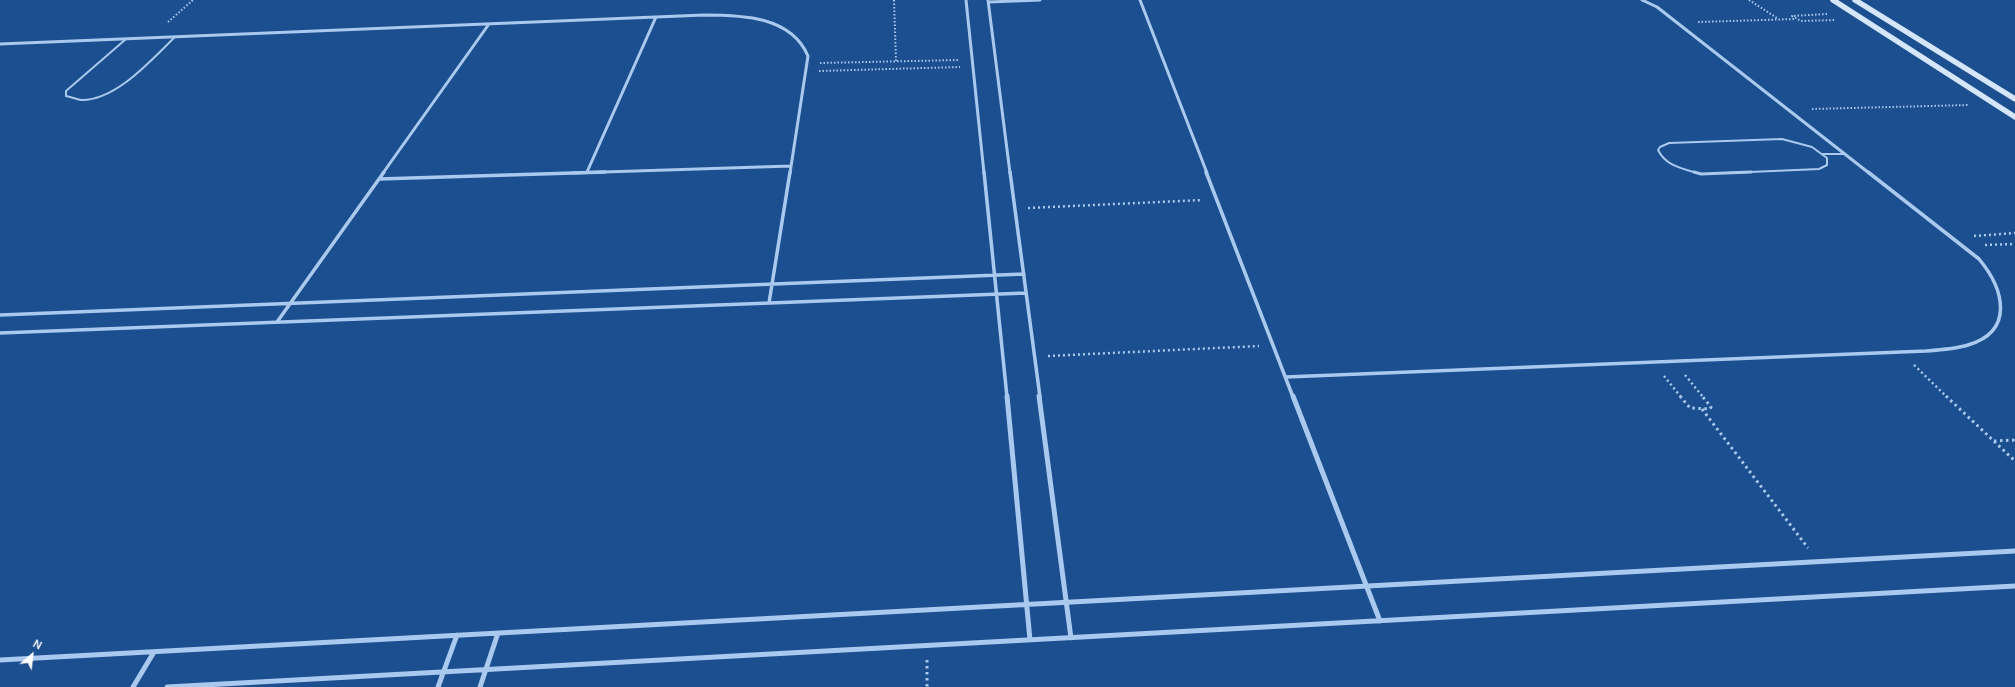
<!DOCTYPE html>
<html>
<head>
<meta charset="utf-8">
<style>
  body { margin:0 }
  #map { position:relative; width:2015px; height:687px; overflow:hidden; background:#1b4f8f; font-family:Manrope,sans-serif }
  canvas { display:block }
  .north { position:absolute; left:12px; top:635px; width:40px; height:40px; -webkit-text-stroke:3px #1b4f8f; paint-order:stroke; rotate:28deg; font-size:11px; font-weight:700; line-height:16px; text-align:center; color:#fff }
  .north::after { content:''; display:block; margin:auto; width:14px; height:18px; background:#fff; clip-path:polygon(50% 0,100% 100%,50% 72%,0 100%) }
</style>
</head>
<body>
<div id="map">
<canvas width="2015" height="687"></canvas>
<div class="north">N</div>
</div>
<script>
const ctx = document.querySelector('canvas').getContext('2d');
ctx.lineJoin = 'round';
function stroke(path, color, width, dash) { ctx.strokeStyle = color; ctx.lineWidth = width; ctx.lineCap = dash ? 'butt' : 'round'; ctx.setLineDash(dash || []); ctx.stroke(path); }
stroke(new Path2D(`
  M894 0 896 61
  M1749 0 1777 18
  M1827 14 1792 16 1801 21 1835 20
  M168 22 193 0
  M1698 22 1795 19
  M820 63 959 60
  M819 71 960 67
  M1812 109 1969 105`), '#a9c9ee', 2, [1.5, 2]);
stroke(new Path2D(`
  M1028 208 1203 200
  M1974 236 2015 233
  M1985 245 2015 244
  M1048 356 1259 346
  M1914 365 1947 397
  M1685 375 1703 397
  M1664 376 1681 397`), '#a9c9ee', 2.5, [2, 3]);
stroke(new Path2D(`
  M1680 396 1690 408 1710 409 1711 407 1702 396
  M1946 396 2015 461
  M1702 409 1808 548
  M1994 441 2015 440
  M927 660V687`), '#a9c9ee', 3, [2.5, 3.5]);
stroke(new Path2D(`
  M126 39 66 91V96C71 97 76 99 81 100 116 101 152 59 175 37
  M1823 154H1845
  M1697 173C1681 168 1666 166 1658 150L1660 147 1669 143 1782 139 1812 147 1827 158V165L1819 169 1727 173`), '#a9c9ee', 2);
stroke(new Path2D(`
  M1694 172 1701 174 1751 172`), '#a9c9ee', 3);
stroke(new Path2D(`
  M966 0 984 173
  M988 0 1010 173
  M1140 0 1207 173
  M1642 0 1657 7 1869 173
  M989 2 1040 0
  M0 44 704 15C742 15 791 16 808 56L790 173
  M587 172 656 17
  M383 173 489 24
  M573 173 791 166`), '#a9c9ee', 3);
stroke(new Path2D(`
  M984 172 1007 397
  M1010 172 1040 397
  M1206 172 1293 397
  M379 179 605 172
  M769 303 790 172
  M0 315 1024 274
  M277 322 384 172
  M0 333 1026 293
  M1286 377 1926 351C1940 350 1955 349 1968 345 2015 331 2004 289 1979 259L1868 172`), '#a9c9ee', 3.5);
stroke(new Path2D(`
  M1007 396 1030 640
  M1039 396 1071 638
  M1293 396 1380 621
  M0 660 2015 551
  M133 687 154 652
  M167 687 2015 586
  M438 687 457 635
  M480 687 498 633`), '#a9c9ee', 5);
stroke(new Path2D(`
  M1833 0 2015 117
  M1855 0 2015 99`), '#d6e6fa', 5.5);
</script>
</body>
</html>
